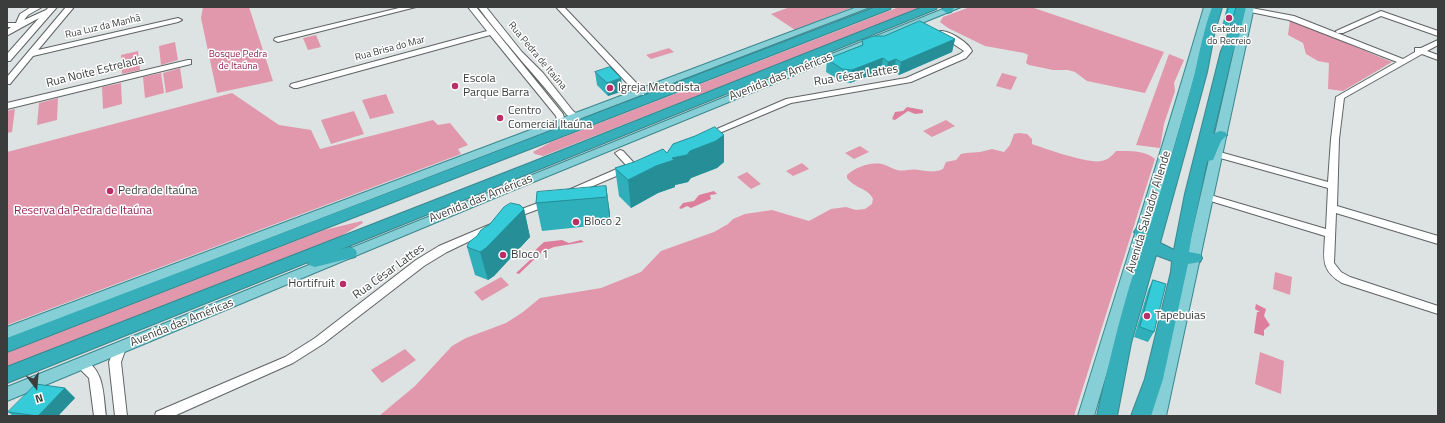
<!DOCTYPE html>
<html>
<head>
<meta charset="utf-8">
<style>
  body { margin:0 }
  #map { position:relative; width:1445px; height:423px; overflow:hidden; background:#dde2e2; font-family:"Titillium Web",sans-serif }
  canvas { display:block }
  .frame { position:absolute; inset:0; border:8px solid #3b3d3d; pointer-events:none }
  .north { position:absolute; left:16px; top:367px; width:40px; height:40px; -webkit-text-stroke:3px #fff; paint-order:stroke; rotate:164deg; font-size:11px; font-weight:700; line-height:16px; text-align:center; color:#3b3d3d }
  .north::after { content:''; display:block; margin:auto; width:14px; height:18px; background:#3b3d3d; clip-path:polygon(50% 0,100% 100%,50% 72%,0 100%) }
</style>
</head>
<body>
<div id="map">
<canvas width="1445" height="423"></canvas>
<div class="frame"></div>
<div class="north">N</div>
</div>
<script>
const ctx = document.querySelector('canvas').getContext('2d');
ctx.lineJoin = 'round';
function fill(path, color) { ctx.fillStyle = color; ctx.fill(path, 'evenodd'); }
function stroke(path, color, width, dash) { ctx.strokeStyle = color; ctx.lineWidth = width; ctx.lineCap = dash ? 'butt' : 'round'; ctx.setLineDash(dash || []); ctx.stroke(path); }
function label(font, color, halo, rows, align = 'center') {
  ctx.font = font + ' "Titillium Web",sans-serif'; ctx.lineWidth = 3; ctx.setLineDash([]); ctx.textBaseline = 'middle'; ctx.strokeStyle = halo; ctx.fillStyle = color; for (const [text, x, y, turn = 0] of rows) {
    ctx.save(); ctx.translate(x, y); ctx.rotate((+turn || 0) * Math.PI / 180); ctx.textAlign = isNaN(turn) ? turn : align; if (halo) ctx.strokeText(text, 0, 0); ctx.fillText(text, 0, 0); ctx.restore();
  }
}
fill(new Path2D(`
  M203 7H249L273 81 217 93 201 18Z
  M790 7H853L795 30 771 14Z
  M899 7H925L543 156 535 154 533 152 551 142Z
  M970 7H1031L1164 52 1145 93 1087 81 1075 72 1068 70H1053L1029 65 1026 63 1028 55 1024 53 985 46 948 28 940 22 943 17Z
  M1290 20 1392 62 1343 91 1328 89 1329 63 1318 61 1306 54 1303 43 1288 35Z
  M316 35 321 47 308 50 303 38Z
  M175 42 178 60 161 65 159 46Z
  M669 48 674 52 651 59 646 55Z
  M138 51 140 70 122 74 121 55Z
  M1169 54 1184 60 1174 83 1175 91 1164 124 1160 148 1136 145Z
  M180 68 183 88 166 93 163 73Z
  M161 73 164 93 145 98 143 77Z
  M1002 73 1017 77 1011 90 996 86Z
  M121 83 122 104 103 109 102 87Z
  M232 93 279 125 311 130 320 149 433 120 438 125 450 123 468 145 458 149 461 154 7 325V152Z
  M386 94 394 113 370 119 362 100Z
  M58 98 57 120 37 125 39 103Z
  M15 109 12 132 7 133V111Z
  M354 111 364 134 331 144 321 120Z
  M946 120 955 126 932 137 923 131Z
  M1019 133 1027 134 1032 139V144C1046 149 1089 164 1101 161 1108 160 1112 156 1116 151 1128 151 1145 150 1155 159L1074 416H379L415 386 452 346 466 338 506 323 523 312 540 298 601 288 641 272 661 251 714 232 728 224 733 219 745 214 772 210 809 221 831 209 846 207 856 210 865 209 872 204 873 199C868 188 854 188 847 178V175C856 167 870 162 882 164 887 165 892 169 897 170 904 172 911 168 919 170 927 171 935 173 943 169L946 162 956 160 961 154 966 153 980 152 992 149 1004 152 1010 145 1014 134Z
  M860 146 869 152 854 159 845 153Z
  M802 163 809 169 793 176 786 171Z
  M747 172 761 184 751 189 737 177Z
  M362 221 363 223 331 242 7 370V353L324 230Z
  M1275 272 1292 277 1290 295 1273 289Z
  M501 277 509 285 482 301 474 292Z
  M405 349 416 360 382 383 371 370Z
  M1260 352 1284 361 1281 394 1255 384Z`), '#e198ad');
fill(new Path2D(`
  M907 107 923 110V113L915 114 908 111 895 120 892 119 895 112 903 111Z
  M714 191 717 194 710 195 711 199 691 208 687 206 681 209 679 208 683 203 694 201 699 195Z
  M562 240 569 243 581 240 584 242 554 247 542 252 519 274 516 273 530 260 529 256 544 242Z
  M1256 304 1266 309 1264 316 1270 325 1264 330V336L1254 333 1257 312H1260L1255 309Z`), '#dd7f9c');
const minor = new Path2D(`
  M31 7H42L28 15 24 20 46 10 49 7H57L10 61H7V54L39 18 8 35 7 30 11 27H7V23H16L20 14Z
  M66 7H74L38 50 178 18 182 20 178 22 33 56 10 84H7V77Z
  M403 7H416L278 42 274 40 275 38Z
  M468 7H476L563 114 565 123 564 125H558L556 116 490 35 297 88H294L290 86 291 84 487 31Z
  M478 7H486L522 52 543 73 573 111 581 117 580 119H574L567 115C538 78 506 45 478 7Z
  M556 7H564L644 91V95H638Z
  M1246 7 1294 16 1403 59 1415 52V48H1421L1438 40V45L1427 51 1438 55V60L1422 54 1344 98 1339 139 1337 206 1438 236V244L1336 213 1334 263 1341 272 1350 277 1438 306V314L1342 283C1320 270 1324 258 1325 236L1204 199 1202 197 1207 194 1326 229 1328 188 1213 156 1211 154 1216 151 1328 182 1331 139 1336 97 1397 62 1289 20 1246 11Z
  M1381 11 1438 31V36L1381 16 1343 33H1337L1336 31Z
  M940 31C949 30 969 43 972 51L966 58 911 82 791 103 710 137 707 138 703 135 786 99 906 78 960 54 964 51 940 35Z
  M188 60H191V64L7 109V103Z
  M620 150 623 151 635 164 637 166 635 168 572 195H566L564 193 566 191 626 165 615 153Z
  M549 199 554 202 552 204 512 219 507 216 508 214Z
  M491 224 495 225 496 227 495 229 447 252 424 266 323 344 293 363 174 416H155L156 412 285 357 315 338 416 260 439 246Z
  M120 343 124 345 126 348 121 362 127 416H115L109 362 116 345Z
  M81 359C105 367 103 395 106 416H94L89 378 75 364 77 360Z`);
const major = new Path2D(`
  M857 7H870L7 339V327Z
  M948 7H961L504 194 7 401V387Z
  M1204 7H1214C1176 144 1134 280 1094 416H1078C1120 280 1164 144 1204 7Z
  M1244 7H1254L1166 416H1150Z`);
const highway = new Path2D(`
  M876 7H891L890 9 7 352V338Z
  M923 7H937L936 9 339 250 349 247 355 249 357 253 355 257 315 267 309 265 308 262 7 383V367L530 163Z
  M944 7H955L951 12 947 13 942 10Z
  M1212 7H1222L1214 35 1207 72 1197 109 1160 243 1174 250 1185 194 1221 51 1226 41 1236 7H1246L1238 41 1233 51 1213 134 1220 131 1225 132 1227 135 1221 141 1213 160 1207 161 1192 233 1189 252 1200 254 1202 258 1200 262 1188 264 1163 379 1151 416H1131L1145 379 1171 272 1172 261 1156 255 1131 343 1117 416H1097C1110 358 1123 301 1143 245L1134 232 1137 228 1142 227 1149 229C1165 177 1182 125 1195 72 1200 50 1204 29 1212 7Z`);
stroke(minor, '#5e6363', 2);
stroke(major, '#38878e', 2);
stroke(highway, '#38878e', 2);
fill(minor, '#fff');
fill(major, '#87cfd6');
fill(highway, '#37afba');
fill(new Path2D(`
  M1227 7H1236L1233 18 1228 27 1222 26Z
  M955 39 952 52 899 75 894 72 886 74 881 71 850 83 841 81 826 72 827 59 862 45V40Z
  M595 72 623 91 608 96 597 85Z
  M667 153 724 162 717 168 691 178 688 182 675 185V187L658 193 631 208 619 196 615 168Z
  M606 186 610 214V224L542 231 536 203Z
  M524 209 530 237 494 276 488 280 475 275 467 247Z
  M1153 280 1154 332 1148 342 1134 337 1148 290Z
  M65 388 75 398 58 416H13L8 412Z`), '#2eafba');
fill(new Path2D(`
  M955 39 952 52 899 75 901 62Z
  M883 58 881 71 850 83 852 70Z
  M896 59 894 72 886 74 888 62Z
  M621 78 623 91 608 96 607 83Z
  M724 135V162L717 168 691 178 688 182 675 185V187L658 193 631 208 628 180 672 158 690 151Z
  M606 186 610 214V224L607 197Z
  M524 209 530 237 494 276 488 280 480 252Z
  M65 388 75 398 58 416H38Z`), '#258e97');
const building = new Path2D(`
  M1229 7H1236L1233 18 1226 16Z
  M920 21 955 39 901 62 896 59 888 62 883 58 852 70 842 69 827 59 863 45 862 40 874 36H884Z
  M610 67 621 78 607 83 595 72Z
  M715 127 724 135 716 141 690 151 687 155 672 158 674 160 656 166 628 180 615 168 634 162 663 149 667 153 673 144 695 136Z
  M606 186 607 197 536 203 537 192Z
  M511 203 520 205 524 209 486 248 480 252 467 247 469 242 477 236 481 230 490 224 504 207Z
  M1153 280 1166 284 1154 332 1140 327Z
  M36 384 65 388 38 416 8 412Z`);
fill(building, '#35cbd8');
stroke(building, '#258e97', 1);
for (const [x, y, r, color] of [
  [1229,18,4,"#b92e67"],
  [455,86,4,"#b92e67"],
  [610,88,4,"#b92e67"],
  [500,118,4,"#b92e67"],
  [110,191,4,"#b92e67"],
  [576,222,4,"#b92e67"],
  [503,255,4,"#b92e67"],
  [343,284,4,"#b92e67"],
  [1147,316,4,"#b92e67"]
]) { const dot = new Path2D(); dot.arc(x, y, r, 0, 2 * Math.PI); ctx.fillStyle = color; ctx.fill(dot); stroke(dot, '#fff', 1.5); }
label('10px', '#3b3d3d', '#fff', [
  ["Rua Luz da Manhã",103,27,-13],
  ["Rua Brisa do Mar",390,49,-15],
  ["Rua Pedra de Itaúna",537,56,50]
]);
label('10px', '#3b3d3d', '#fff', [
  ["Catedral",1229,30],
  ["do Recreio",1229,42]
]);
label('10px', '#942552', '#fff', [
  ["Bosque Pedra",238,55],
  ["de Itaúna",238,67]
]);
label('12px', '#3b3d3d', '#fff', [
  ["Rua Noite Estrelada",95,72,-14],
  ["Rua César Lattes",856,76,-9],
  ["Avenida das Américas",781,77,-22],
  ["Avenida das Américas",481,199,-22],
  ["Avenida Salvador Allende",1149,212,-73],
  ["Rua César Lattes",389,272,-36],
  ["Avenida das Américas",182,323,-22]
]);
label('12px', '#3b3d3d', '#fff', [
  ["Escola",463,79],
  ["Parque Barra",463,93],
  ["Igreja Metodista",618,88],
  ["Centro",508,111],
  ["Comercial Itaúna",508,125],
  ["Pedra de Itaúna",118,191],
  ["Bloco 2",584,222],
  ["Bloco 1",511,255],
  ["Hortifruit",335,284,"right"],
  ["Tapebuias",1155,316]
], 'left');
label('12px', '#942552', '#fff', [
  ["Reserva da Pedra de Itaúna",83,211]
]);
</script>
</body>
</html>
